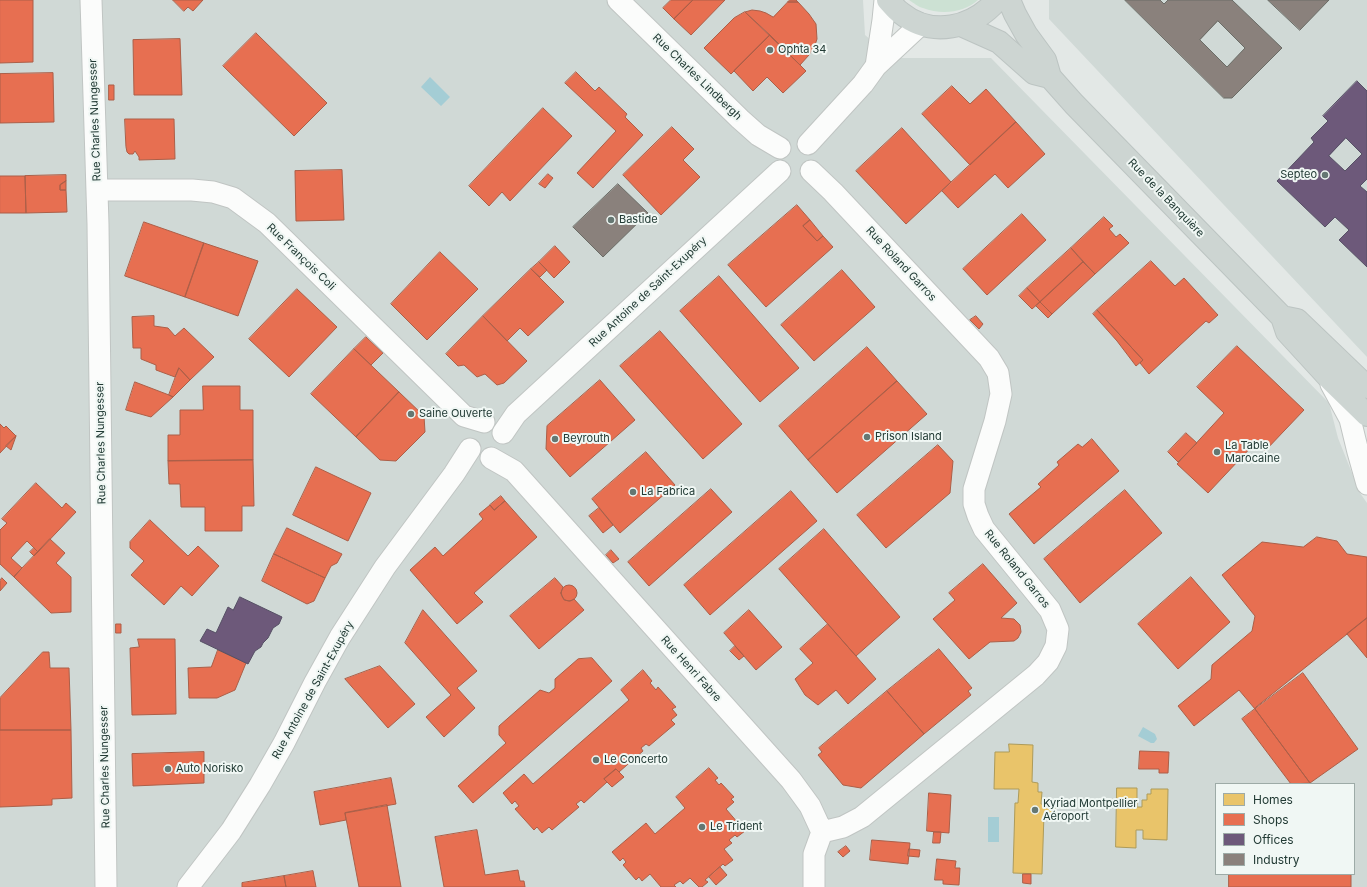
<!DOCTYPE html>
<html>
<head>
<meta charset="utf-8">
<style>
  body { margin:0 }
  #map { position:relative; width:1367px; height:887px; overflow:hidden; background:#e3e8e6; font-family:Inter,sans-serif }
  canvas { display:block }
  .legend { position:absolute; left:1215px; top:783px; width:140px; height:92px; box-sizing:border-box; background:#f0f7f4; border:1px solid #9daba7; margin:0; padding:5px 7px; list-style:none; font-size:12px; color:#213a34 }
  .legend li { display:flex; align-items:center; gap:8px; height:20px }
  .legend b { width:20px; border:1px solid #9daba7 }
</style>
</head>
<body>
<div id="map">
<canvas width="1367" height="887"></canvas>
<ul class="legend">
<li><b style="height:11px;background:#e9c46a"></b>Homes</li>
<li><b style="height:11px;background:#e76f51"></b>Shops</li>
<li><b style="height:11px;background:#6d597a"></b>Offices</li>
<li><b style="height:11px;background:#8a817c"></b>Industry</li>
</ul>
</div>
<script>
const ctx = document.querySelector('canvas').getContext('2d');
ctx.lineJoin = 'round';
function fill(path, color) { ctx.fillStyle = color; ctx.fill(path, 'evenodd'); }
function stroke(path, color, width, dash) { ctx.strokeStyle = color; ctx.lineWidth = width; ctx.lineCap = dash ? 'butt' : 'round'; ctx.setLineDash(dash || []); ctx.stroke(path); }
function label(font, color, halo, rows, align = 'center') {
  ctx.font = font + ' Inter,sans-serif'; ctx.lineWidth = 4; ctx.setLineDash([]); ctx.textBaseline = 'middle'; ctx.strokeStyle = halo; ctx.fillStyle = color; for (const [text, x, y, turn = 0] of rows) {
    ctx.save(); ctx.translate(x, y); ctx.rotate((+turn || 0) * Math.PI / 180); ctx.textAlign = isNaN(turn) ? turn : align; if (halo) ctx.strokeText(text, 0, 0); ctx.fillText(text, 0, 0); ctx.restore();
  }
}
fill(new Path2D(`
  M0 0H863L865 35 892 58H991L1329 403 1338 438 1360 493 1367 503V887H0ZM1216 784H1354V874H1216Z
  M1049 0H1367V357L1049 19Z`), '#d0d9d6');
fill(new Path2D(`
  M909 0H978C964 13 941 15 923 8 918 7 914 3 909 0Z`), '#cce1d3');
fill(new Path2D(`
  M430 77 450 97 441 106 421 87Z
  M1143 727 1155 734 1157 739 1154 743H1151L1138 736Z
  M988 817H999V842H988Z`), '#a4cdd5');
const homes = new Path2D(`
  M1009 744 1033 745 1032 782 1038 783V792H1042L1041 804H1044V806H1055V815L1044 814 1042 874 1013 873 1015 803H1018L1019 789H994L995 752H1009Z
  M1117 788H1137V807H1142V800H1147V794H1151V789H1168L1167 840 1143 839V830H1136V848L1116 847Z`);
fill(homes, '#e9c46a');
stroke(homes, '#ad9b5a', 1);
const shops = new Path2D(`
  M0 0H33V62L0 63Z
  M173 0H203L193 11 188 7 184 11Z
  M671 0H693L674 19 663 8Z
  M693 0H725L691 35 674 19Z
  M790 0H796L798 2H788Z
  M788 2H798L809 14 816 24 817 39 815 45 809 55 800 65 745 12 752 10 760 11 766 13 773 17Z
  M745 12 770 35 731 74 704 48 734 18Z
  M256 33 327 103 294 136 223 66Z
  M770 35 806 71 783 93 767 77 753 91 734 71Z
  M180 39 182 95H134L133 40Z
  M576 72 595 91 599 87 627 114 625 117 643 135 593 188 577 173 616 131 565 83Z
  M53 73 54 122 0 123V74Z
  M109 85H114V100H109Z
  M952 86 970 104 986 89 1016 122 970 165 922 114Z
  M543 108 572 136 510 201 502 192 489 206 469 186Z
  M125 119H174L175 159 139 160V157L135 151 133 154H129L127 152 126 147Z
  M1016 122 1045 154 1008 188 995 174 958 208 942 191Z
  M672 127 694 149 683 160 700 177 661 215 623 175Z
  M902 128 951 182 906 224 856 171Z
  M342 170 344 220 296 221 295 171Z
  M548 174 553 178 545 188 539 184Z
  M66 175V181L60 185V190H66L67 212 26 213 25 176Z
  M0 176H25L26 213H0Z
  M66 181V190H60V185Z
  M797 205 810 220 803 226 817 241 823 236 833 247 766 307 728 265Z
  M1022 214 1046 240 987 295 963 269Z
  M1104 217 1113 226 1109 229 1116 237 1120 234 1129 243 1095 274 1071 248Z
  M810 220 823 236 817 241 803 226Z
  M144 222 204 243 185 297 125 276Z
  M204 243 258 261 238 316 185 297Z
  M555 246 570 262 554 278 539 262Z
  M1071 248 1083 262 1040 302 1027 288Z
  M440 252 478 289 427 340 391 304Z
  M1151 261 1175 286 1184 278 1218 315 1209 323 1206 321 1149 374 1140 363 1143 360 1097 310Z
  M539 262 547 270 540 277 531 269Z
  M1083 262 1095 274 1052 314 1040 302Z
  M531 269 564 302 528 336 520 328 507 341 483 316Z
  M842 270 875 307 814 361 781 325Z
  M719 276 799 368 760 402 680 311Z
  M1027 288 1040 302 1032 309 1019 296Z
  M297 289 337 327 289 377 249 339Z
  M1040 302 1052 314 1048 318 1036 306Z
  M1097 310 1143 360 1136 366 1117 341 1093 314Z
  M154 316V326L168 328 175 336 184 328 214 357 190 380 179 368 175 377 156 370V365L141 359V348H133L132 317Z
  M483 316 527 361 504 383 497 385 485 374 477 377 464 365 458 366 446 354Z
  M976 316 983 324 979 329 970 320Z
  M660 331 742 424 703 459 620 366Z
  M366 337 383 353 371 365 354 349Z
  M1237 346 1304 410 1265 451 1256 442 1208 493 1177 464 1224 413 1197 387Z
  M867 347 897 381 808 460 779 426Z
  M354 349 399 392 356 437 311 394Z
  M179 368 190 380 173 397 169 395Z
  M600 380 635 420 570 477 546 449 547 426Z
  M897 381 927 414 837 493 808 460Z
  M135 382 169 395 173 397 151 417 126 410Z
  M203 386H240V410H253V460L168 461V435H180V410H203Z
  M399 392 424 416 425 432 396 461 380 460 356 437Z
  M0 424 4 428 6 426 16 436 0 453Z
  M1186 433 1197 443 1178 462 1168 452Z
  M16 436 11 450 6 446Z
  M1092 439 1119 471 1034 544 1009 514 1041 487 1038 484 1059 465 1057 462 1078 444 1082 447Z
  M938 445 953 461 950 493 886 548 857 515Z
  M646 452 675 485 620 533 592 499Z
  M253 460 254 506H242V531H205V507H181L180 484H169L168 461Z
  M316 467 371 493 348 541 293 515Z
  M36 483 62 508 66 503 76 512 38 552 27 541 11 558 22 568 14 577 0 564V530L7 523 2 519Z
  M711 489 732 512 649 586 628 562Z
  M1125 490 1162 533 1080 603 1044 559Z
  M791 491 817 521 710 615 684 585Z
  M501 496 505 501 494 510 490 505Z
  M505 501 537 537 474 593 483 602 457 624 410 570 435 547 443 556 483 519 479 514 490 505 494 510Z
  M599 508 613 525 603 533 589 516Z
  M150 520 188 556 198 546 219 566 192 596 181 586 164 605 131 575 144 561 130 548V542Z
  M287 528 342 554 337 563 331 566 325 578 274 554Z
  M824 529 900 617 856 656 779 569Z
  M1317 537 1337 541 1347 554 1367 557V618L1256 707 1255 709 1239 690 1194 726 1178 706 1211 679 1212 665 1252 631 1255 616 1222 575 1262 542 1303 547Z
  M50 539 65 553 56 563 71 577V612L51 613 14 577Z
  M34 548 38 552 34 556 30 552Z
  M611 550 619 559 613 563 606 555Z
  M274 554 325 578 314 601 307 604 262 581Z
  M983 564 1017 603 1001 618 1014 619 1020 625 1021 632 1018 638 1014 641 990 642 969 659 933 619 955 600 949 593Z
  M1191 577 1230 622 1178 669 1138 624Z
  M2 578 7 583 0 591V581Z
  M555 578 563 587 561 593 564 600 570 601 574 599 584 610 539 649 510 616Z
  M561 593a8 8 0 1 1 16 0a8 8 0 1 1-16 0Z
  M423 610 477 671 457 688 475 708 444 737 426 717 451 695 405 643Z
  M749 610 782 647 756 670 724 633Z
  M1367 618V658L1347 634Z
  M116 624H121V633H116Z
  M828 624 876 679 848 704 836 690 818 705 805 695 795 679 813 663 800 649Z
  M138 639H175L176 714 132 715 130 648 139 647Z
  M735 646 744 656 739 660 730 651Z
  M939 649 972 688 968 691 971 695 924 734 887 691Z
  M218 650 246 663 235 690 217 698H189L188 668 211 667Z
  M43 652H49L50 668H69L71 730H0V698Z
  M592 658 612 681 473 803 458 786 506 743 499 735V726L540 690 549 693 555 688V679L578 659Z
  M380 666 415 704 388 728 345 679Z
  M643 670 652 681 650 683 656 690 658 687 676 707 672 709 677 715 671 720 675 724 649 746 646 744 641 748 643 751 619 772 616 769 604 779 607 782 584 803 581 800 576 804 579 807 552 830 549 827 542 833 537 827 534 830 515 809 519 806 515 801 512 804 503 793 524 774 533 784 629 700 621 690Z
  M1303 673 1358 749 1310 783 1255 709Z
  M887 691 924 734 861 788 843 785 818 755 822 752 819 748Z
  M1255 709 1310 783 1291 784 1242 719Z
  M0 730H71L72 798 52 799V805L0 807Z
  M1140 751 1169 752 1168 773H1159V769H1139Z
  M204 752V783L133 786 132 754Z
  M709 768 718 778 715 780 719 785 721 783 734 797 731 799 734 802 726 809 745 831 737 837 735 835 729 840 732 843 724 849 733 860 725 866 723 864 705 880 708 882 702 887H699L690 878 683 884 680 881 674 885 676 887H661L650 874 642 881 639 877 636 880 623 865 626 862 623 858 620 861 612 852 646 823 655 834 685 808 676 797Z
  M616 769 624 777 612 787 604 779Z
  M391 778 396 804 345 813 346 820 320 825 314 792Z
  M929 793 951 795 949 833 927 831Z
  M387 805 401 887H359L345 813Z
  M477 830 485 875 518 870 520 881H524L525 887H444L435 837Z
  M934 832H941L940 843H933Z
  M872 840 910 843 908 864 870 860Z
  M846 846 850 851 843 857 838 852Z
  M909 849 920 850 919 857 908 856Z
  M937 859 956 861 955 868H960L959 885 943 884V880H935Z
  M720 867 727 875 716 885 709 877Z
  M313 871 316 887H286L284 876Z
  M1023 874H1031V884L1023 883Z
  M1229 874H1351V887H1229Z
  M284 876 286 887H242V883Z`);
fill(shops, '#e76f51');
stroke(shops, '#ac5f48', 1);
const offices = new Path2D(`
  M1357 81 1367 91V179L1360 186 1367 192V267L1339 240 1349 230 1335 217 1325 227 1277 181 1314 142 1311 138 1328 121 1323 116ZM1346 138 1362 154 1345 171 1329 156Z
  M240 597 282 617 279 624 273 628 268 638 263 643 261 647 255 651 248 664 200 641 207 629 216 633 228 607 233 610Z`);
fill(offices, '#6d597a');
stroke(offices, '#565065', 1);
const industry = new Path2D(`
  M1125 0H1160L1164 4 1168 0H1232L1282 48 1232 98H1224ZM1218 21 1245 48 1227 67 1200 40Z
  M1268 0H1329L1300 30Z
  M618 184 648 213 603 257 573 227Z`);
fill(industry, '#8a817c');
stroke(industry, '#6a6c66', 1);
const minor = new Path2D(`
  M91 0 98 224 106 887
  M618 0 740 119 758 135 780 148
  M876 66 883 20 885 0
  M808 144 863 84 876 66 921 24
  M811 171 833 192 989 358 998 373 1001 394 995 421 974 489V504L978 516 984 529 1050 610 1058 629 1056 646 1048 662 1036 675 862 817 843 827 822 832
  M98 190H192L213 192 233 198 267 223 464 416 484 422
  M1331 384 1350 419 1358 452 1367 484
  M503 433 516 414 780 171
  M491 458 514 471 791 780 810 806 822 832 814 854V887
  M188 887 231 831 260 785 284 743 315 682 340 637 385 567 454 474 470 449`);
const major = new Path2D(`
  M888 0C892 4 896 10 901 13 932 38 973 28 997 0
  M1009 0 1015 14 1026 34 1045 60 1050 77 1074 104 1282 317 1287 332 1331 380 1367 415
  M961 25 999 42 1034 73 1050 77
  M1282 317 1297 320 1367 387`);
stroke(minor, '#c0c5c3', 23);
stroke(major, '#bcc4c2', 24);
stroke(minor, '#fbfcfb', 21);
stroke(major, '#cdd5d2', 22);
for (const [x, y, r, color] of [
  [770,50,4,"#657772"],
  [1325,175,4,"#657772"],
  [611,220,4,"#657772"],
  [411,414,4,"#657772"],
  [867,437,4,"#657772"],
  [555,439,4,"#657772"],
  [1217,452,4,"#657772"],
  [633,492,4,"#657772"],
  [596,760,4,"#657772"],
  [168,769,4,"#657772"],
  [1035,810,4,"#657772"],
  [702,827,4,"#657772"]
]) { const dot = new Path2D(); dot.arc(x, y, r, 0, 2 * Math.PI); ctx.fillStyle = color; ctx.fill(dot); stroke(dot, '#f0f7f4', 1.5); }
label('11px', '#213a34', '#f0f7f4', [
  ["Ophta 34",778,50],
  ["Septeo",1317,175,"right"],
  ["Bastide",619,220],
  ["Saine Ouverte",419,414],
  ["Prison Island",875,437],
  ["Beyrouth",563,439],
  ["La Table",1225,446],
  ["Marocaine",1225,459],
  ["La Fabrica",641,492],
  ["Le Concerto",604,760],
  ["Auto Norisko",176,769],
  ["Kyriad Montpellier",1043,804],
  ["Aéroport",1043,817],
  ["Le Trident",710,827]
], 'left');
label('11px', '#213a34', '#f0f7f4', [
  ["Rue Charles Lindbergh",697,77,44],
  ["Rue Charles Nungesser",95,120,-92],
  ["Rue de la Banquière",1166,198,46],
  ["Rue François Coli",301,257,44],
  ["Rue Roland Garros",901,264,47],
  ["Rue Antoine de Saint-Exupéry",648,292,-43],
  ["Rue Charles Nungesser",101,443,-91],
  ["Rue Roland Garros",1017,569,51],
  ["Rue Henri Fabre",691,669,48],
  ["Rue Antoine de Saint-Exupéry",313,690,-61],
  ["Rue Charles Nungesser",105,767,-91]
]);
</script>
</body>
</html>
